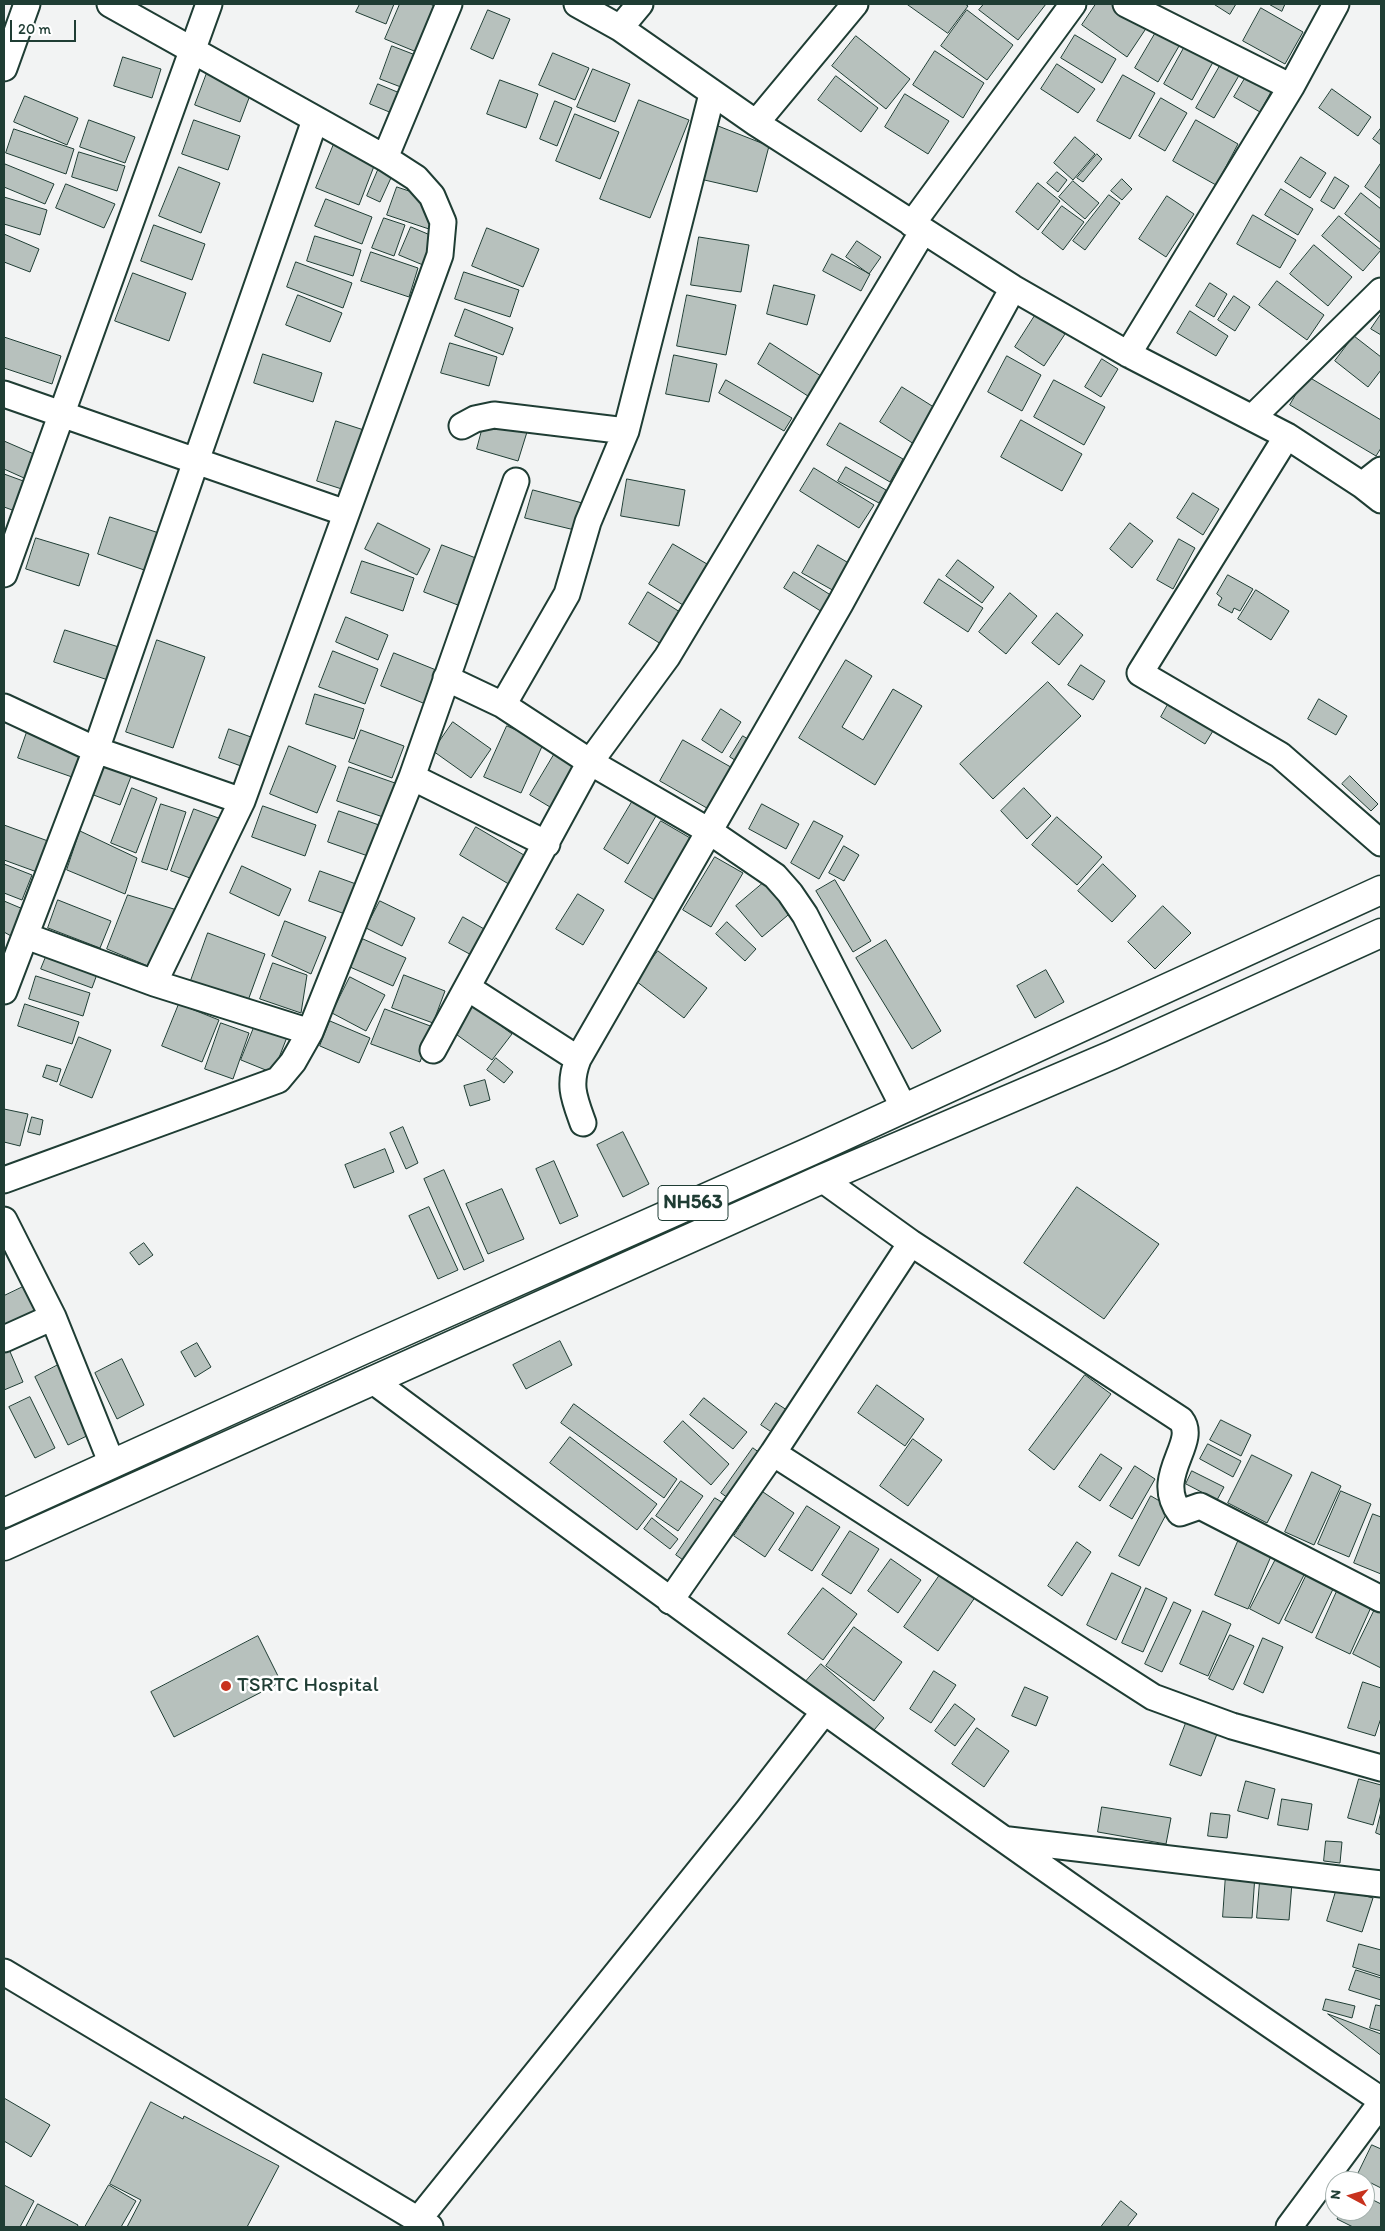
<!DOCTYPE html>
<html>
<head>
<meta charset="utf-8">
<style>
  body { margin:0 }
  #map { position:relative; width:1385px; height:2231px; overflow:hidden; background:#f2f3f3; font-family:Itim,sans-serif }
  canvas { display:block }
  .frame { position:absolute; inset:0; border:5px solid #1f3d34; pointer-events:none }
  .north { position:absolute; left:1325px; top:2171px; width:50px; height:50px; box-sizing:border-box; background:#fff; border:1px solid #a5b1ae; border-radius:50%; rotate:276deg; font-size:14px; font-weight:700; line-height:20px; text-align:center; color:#1f3d34 }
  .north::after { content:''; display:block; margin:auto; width:18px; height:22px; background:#c8321e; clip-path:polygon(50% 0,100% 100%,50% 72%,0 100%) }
  .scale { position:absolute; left:10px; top:20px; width:66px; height:22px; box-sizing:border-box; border:2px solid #1f3d34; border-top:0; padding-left:6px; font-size:15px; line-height:18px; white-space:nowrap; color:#1f3d34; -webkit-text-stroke:4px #fff; paint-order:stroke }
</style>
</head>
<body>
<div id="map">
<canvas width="1385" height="2231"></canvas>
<div class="frame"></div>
<div class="north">N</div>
<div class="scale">20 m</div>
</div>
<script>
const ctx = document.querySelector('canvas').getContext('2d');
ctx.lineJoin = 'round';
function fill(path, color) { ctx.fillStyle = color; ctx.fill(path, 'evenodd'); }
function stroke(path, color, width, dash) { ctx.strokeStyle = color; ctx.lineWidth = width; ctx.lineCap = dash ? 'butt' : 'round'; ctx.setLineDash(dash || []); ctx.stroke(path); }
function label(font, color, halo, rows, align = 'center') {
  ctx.font = font + ' Itim,sans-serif'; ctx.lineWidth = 5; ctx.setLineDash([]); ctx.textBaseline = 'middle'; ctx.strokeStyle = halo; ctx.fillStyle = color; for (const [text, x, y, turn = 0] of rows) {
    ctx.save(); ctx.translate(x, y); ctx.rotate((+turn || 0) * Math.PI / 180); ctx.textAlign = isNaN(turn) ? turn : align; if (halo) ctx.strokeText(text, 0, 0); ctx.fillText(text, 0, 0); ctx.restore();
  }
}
const building = new Path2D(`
  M360 4H394L386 24 356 12Z
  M400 4H430L439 8 419 53 385 39Z
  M907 4H965L968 6 948 33Z
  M984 4H1046L1018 40 979 10Z
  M1096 4H1113L1147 27 1127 57 1082 25Z
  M1214 4H1236L1230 14Z
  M1269 4H1285L1282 11Z
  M1261 8 1303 32 1285 64 1243 41Z
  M488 10 510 19 493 59 471 49Z
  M967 10 1013 45 987 80 941 46Z
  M1159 27 1182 41 1158 82 1135 68Z
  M1075 35 1116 59 1102 83 1061 58Z
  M856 36 910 79 886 109 832 66Z
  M1189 39 1217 55 1192 100 1164 84Z
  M392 46 418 56 406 89 380 79Z
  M935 51 984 83 963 118 913 85Z
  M553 53 589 68 575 100 539 85Z
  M123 57 161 69 152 98 114 86Z
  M1225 57 1244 67 1214 118 1196 108Z
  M1057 64 1095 89 1078 113 1041 89Z
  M593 69 630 84 615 122 577 107Z
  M207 73 252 90 240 122 195 105Z
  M1123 75 1155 93 1130 139 1097 121Z
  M1247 75 1272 90 1260 112 1234 97Z
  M836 76 878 108 861 132 818 100Z
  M500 80 538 94 526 128 487 114Z
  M378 84 407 96 399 116 370 104Z
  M1332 89 1371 117 1358 136 1319 108Z
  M905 94 949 121 928 154 885 127Z
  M25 96 78 118 67 145 14 122Z
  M1161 98 1187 113 1165 151 1139 136Z
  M639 100 689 120 650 218 600 199Z
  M555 101 572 108 557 146 540 139Z
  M575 114 619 132 600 179 556 161Z
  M89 120 135 137 125 163 80 147Z
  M194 120 240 136 228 170 182 154Z
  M1196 120 1238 144 1216 185 1173 161Z
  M713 124 769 146 757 192 700 179Z
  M1381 128V145L1373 139Z
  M14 129 74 149 66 174 6 153Z
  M1075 137 1095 154 1073 180 1054 163Z
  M334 144 376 161 359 205 316 188Z
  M79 152 125 166 117 191 72 177Z
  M1097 154 1102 159 1083 182 1077 178Z
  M1301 157 1326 173 1310 198 1285 182Z
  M381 163 395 169 380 202 367 196Z
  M1381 163V199L1365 187Z
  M5 164 54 184 45 204 4 187Z
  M179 167 220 183 201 233 159 216Z
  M1057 172 1067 180 1058 192 1047 183Z
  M1335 177 1349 186 1334 209 1321 201Z
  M1122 179 1132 189 1122 200 1111 191Z
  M1073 181 1099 203 1085 219 1059 197Z
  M1038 183 1060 201 1038 230 1016 212Z
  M66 184 115 204 104 228 56 208Z
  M397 187 448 204 438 232 387 215Z
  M1281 189 1313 209 1298 235 1265 215Z
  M1361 193 1381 209V243L1345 214Z
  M1109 195 1120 203 1085 250 1073 241Z
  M1167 196 1194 214 1166 257 1139 239Z
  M4 197 47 210 40 235 4 224Z
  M326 199 372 217 362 244 315 226Z
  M1062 206 1084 222 1063 250 1042 233Z
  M1253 215 1296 240 1280 268 1237 244Z
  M1339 216 1381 250 1363 271 1322 236Z
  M384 218 405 225 394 256 372 248Z
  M154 225 205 244 192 280 141 261Z
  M411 227 435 237 423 265 399 255Z
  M487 228 539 249 523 287 472 266Z
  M4 234 39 249 30 272 4 262Z
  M315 236 361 250 353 276 307 261Z
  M699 237 749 245 741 292 691 285Z
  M857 241 881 257 869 274 846 257Z
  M1314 245 1352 277 1328 306 1290 274Z
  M371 252 418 268 409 297 361 281Z
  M832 254 870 274 861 291 823 271Z
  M296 262 352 283 343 308 287 287Z
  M464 272 519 290 510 317 455 299Z
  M133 273 186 293 169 341 115 321Z
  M1277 281 1324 315 1307 340 1259 305Z
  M1210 283 1227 294 1214 317 1196 306Z
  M774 285 815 295 807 325 767 314Z
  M298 295 342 313 330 342 286 325Z
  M687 295 736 305 726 355 677 346Z
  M1234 296 1250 307 1235 331 1218 320Z
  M465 309 513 328 503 355 455 336Z
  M1190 311 1228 336 1216 356 1177 333Z
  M1036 314 1065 334 1044 366 1015 347Z
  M1381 314V335L1371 329Z
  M1354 336 1381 357V370L1368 387 1335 361Z
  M4 337 61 356 52 384 4 368Z
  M450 343 497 357 489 386 441 373Z
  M770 343 824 378 811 398 758 364Z
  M263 354 322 373 313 402 254 383Z
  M674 355 717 364 709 402 666 394Z
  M1007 356 1041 375 1022 411 988 392Z
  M1102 359 1118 369 1101 397 1085 387Z
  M1307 376 1381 420V448L1376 456 1290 405Z
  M726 380 792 418 784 431 719 393Z
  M1054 380 1105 407 1084 445 1034 417Z
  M902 387 940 411 917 446 880 422Z
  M485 419 527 432 518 461 477 449Z
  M1021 420 1082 454 1062 491 1001 457Z
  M336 421 370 432 351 492 317 481Z
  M840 423 903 459 890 482 827 445Z
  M4 441 34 454 24 478 4 469Z
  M846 467 886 490 879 503 838 481Z
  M814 468 874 505 859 528 800 491Z
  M4 474 26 482 15 511 4 507Z
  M627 479 685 490 679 526 621 516Z
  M533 490 590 505 583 532 525 518Z
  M1193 493 1219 509 1203 535 1177 518Z
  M110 517 162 534 150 572 98 554Z
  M378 523 430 549 417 575 365 549Z
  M1130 523 1153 541 1132 568 1110 549Z
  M36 538 89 554 79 586 26 569Z
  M1179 539 1195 548 1173 589 1157 580Z
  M673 544 707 564 683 605 649 584Z
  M442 545 481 560 463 607 424 592Z
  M818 545 852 565 836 592 802 573Z
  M958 560 994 587 982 603 946 576Z
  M362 561 414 578 403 611 351 593Z
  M794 572 837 599 827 615 784 588Z
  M1228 575 1253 589 1240 611 1234 608 1232 613 1218 605 1222 598 1217 594Z
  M939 579 983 608 968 632 924 603Z
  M1256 590 1289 611 1271 640 1238 619Z
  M648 592 680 612 661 644 629 624Z
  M1010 593 1037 616 1006 654 979 632Z
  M1057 613 1083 635 1059 665 1032 643Z
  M346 617 388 635 378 660 336 642Z
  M65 630 125 649 114 682 54 662Z
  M157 640 205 657 173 748 126 732Z
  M333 651 378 669 365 704 319 687Z
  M394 653 441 672 428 705 381 686Z
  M846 660 872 676 842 727 863 740 893 689 922 706 875 785 799 738Z
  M1081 665 1105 681 1093 700 1068 685Z
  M1048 682 1081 716 993 799 960 764Z
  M315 694 364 709 354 739 306 724Z
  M1171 699 1216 726 1205 744 1161 717Z
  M1319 699 1347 716 1336 735 1308 719Z
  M721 709 741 722 722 753 702 740Z
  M453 722 491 749 471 778 433 751Z
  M507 726 544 742 521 793 484 777Z
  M229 729 262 741 252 770 219 758Z
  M361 730 404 746 392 778 349 762Z
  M27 732 81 751 72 777 18 758Z
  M743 736 754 743 741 764 730 757Z
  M683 740 736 770 712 811 660 781Z
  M289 746 336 766 317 813 270 794Z
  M558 748 588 767 560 813 530 795Z
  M103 764 132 774 120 805 91 794Z
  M349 767 395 783 383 817 337 801Z
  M1350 776 1378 804 1371 811 1342 784Z
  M132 788 157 798 136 853 111 843Z
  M1024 788 1051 816 1027 839 1001 811Z
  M632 802 656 816 628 864 604 849Z
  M161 804 186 812 167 870 142 862Z
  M762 804 799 824 786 849 749 829Z
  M263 806 316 825 305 856 252 837Z
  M194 809 221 819 198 881 171 871Z
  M339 811 379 825 368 856 328 842Z
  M1057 817 1102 857 1077 885 1032 845Z
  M661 821 697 842 661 904 625 882Z
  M814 821 843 836 819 879 791 863Z
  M4 825 48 841 37 872 4 860Z
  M476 827 529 858 512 886 460 855Z
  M80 831 137 858 125 894 67 870Z
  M844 846 859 855 844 881 829 873Z
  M715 857 743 873 711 927 683 910Z
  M4 864 32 875 22 900 4 893Z
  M1103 864 1136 896 1112 922 1078 891Z
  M242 866 291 889 279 916 230 893Z
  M320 871 356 884 345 914 309 901Z
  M768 879 794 910 762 937 736 906Z
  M835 880 871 941 853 952 816 891Z
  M578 894 604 910 583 945 556 929Z
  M128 895 177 910 155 969 107 949Z
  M58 900 111 921 100 948 48 928Z
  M4 901 23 909 11 936 4 932Z
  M380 901 415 918 402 946 366 928Z
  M1163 906 1191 933 1155 969 1128 942Z
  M463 917 493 934 479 959 449 943Z
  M285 921 326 937 311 974 272 956Z
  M727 922 756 949 745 961 716 934Z
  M208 933 265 954 246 1006 189 986Z
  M363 939 406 958 393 986 350 967Z
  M886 940 941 1031 912 1049 856 958Z
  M50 947 100 966 92 988 41 969Z
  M658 951 707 988 684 1018 636 981Z
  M273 963 307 975 301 1013 260 999Z
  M1046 970 1064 1002 1035 1018 1017 986Z
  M404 975 445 991 433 1023 392 1008Z
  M36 976 90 993 83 1016 29 999Z
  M350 977 385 995 366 1031 332 1013Z
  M25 1004 79 1022 72 1044 18 1026Z
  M179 1004 219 1020 202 1062 162 1046Z
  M473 1005 512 1034 492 1060 453 1032Z
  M385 1009 433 1027 420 1062 371 1044Z
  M257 1020 289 1032 273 1073 241 1060Z
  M330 1021 370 1038 359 1063 320 1046Z
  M221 1023 249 1033 233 1079 205 1069Z
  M79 1037 111 1050 92 1098 60 1085Z
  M496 1058 513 1072 504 1083 487 1070Z
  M47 1065 61 1069 57 1082 43 1077Z
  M485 1080 490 1100 470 1106 464 1086Z
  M4 1109 28 1114 20 1146 4 1142Z
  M32 1117 43 1120 40 1135 28 1132Z
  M403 1127 418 1163 406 1169 390 1133Z
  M623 1132 649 1184 623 1197 597 1145Z
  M385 1149 394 1172 354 1188 345 1165Z
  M554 1161 578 1216 560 1224 536 1169Z
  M444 1170 484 1261 464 1270 424 1179Z
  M1077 1187 1159 1244 1104 1319 1024 1263Z
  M502 1189 524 1239 488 1254 466 1204Z
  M429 1207 458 1270 438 1279 409 1216Z
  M144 1243 153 1255 139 1265 130 1253Z
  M27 1285 39 1311 4 1328V1296Z
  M560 1341 572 1365 526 1389 513 1365Z
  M197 1343 211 1367 195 1377 181 1352Z
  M8 1347 23 1382 4 1390V1349Z
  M122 1359 144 1405 117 1419 95 1373Z
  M60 1364 93 1433 68 1445 35 1377Z
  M1085 1375 1111 1394 1054 1470 1029 1450Z
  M877 1385 924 1419 905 1446 858 1413Z
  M30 1397 55 1448 35 1458 9 1407Z
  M704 1398 747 1432 733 1449 690 1415Z
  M776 1403 790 1412 776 1435 761 1425Z
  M574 1404 677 1479 664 1498 561 1423Z
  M1221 1420 1251 1435 1241 1456 1210 1440Z
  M683 1421 729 1464 711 1485 664 1442Z
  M570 1437 657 1504 637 1530 550 1463Z
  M913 1439 942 1460 908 1506 880 1486Z
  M1208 1444 1241 1461 1233 1477 1200 1459Z
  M753 1448 760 1453 728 1498 721 1493Z
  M1101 1454 1122 1468 1100 1501 1079 1487Z
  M1252 1455 1292 1475 1267 1523 1228 1503Z
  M1135 1466 1155 1479 1132 1519 1110 1506Z
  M1192 1471 1224 1487 1217 1500 1186 1484Z
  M1312 1472 1341 1486 1314 1545 1285 1532Z
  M681 1481 703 1496 678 1531 656 1516Z
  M1341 1491 1371 1504 1349 1557 1318 1544Z
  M763 1492 794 1513 765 1557 734 1536Z
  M1151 1496 1170 1507 1139 1566 1119 1556Z
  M715 1498 725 1504 686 1562 676 1555Z
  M807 1506 840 1527 812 1571 779 1550Z
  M1373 1514 1381 1517V1574L1354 1563Z
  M652 1518 678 1539 670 1549 644 1529Z
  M850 1531 879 1549 851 1594 822 1575Z
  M1239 1539 1272 1554 1248 1609 1215 1595Z
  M1077 1542 1091 1552 1062 1596 1048 1586Z
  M1277 1557 1306 1571 1279 1624 1250 1609Z
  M891 1559 921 1580 898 1613 868 1591Z
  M944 1569 978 1593 938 1651 904 1627Z
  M1112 1573 1141 1587 1116 1640 1087 1625Z
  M1307 1574 1334 1587 1312 1633 1285 1620Z
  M823 1588 857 1614 823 1660 788 1634Z
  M1146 1588 1167 1598 1143 1652 1122 1643Z
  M1338 1589 1372 1605 1350 1654 1316 1638Z
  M1174 1602 1191 1610 1162 1672 1145 1664Z
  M1377 1605 1381 1607V1668L1353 1654Z
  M1203 1611 1231 1624 1208 1676 1180 1664Z
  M854 1627 902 1662 874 1701 826 1666Z
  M1230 1635 1254 1646 1233 1690 1209 1679Z
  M258 1636 281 1682 174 1737 151 1692Z
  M1263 1638 1283 1647 1263 1693 1244 1684Z
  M821 1664 884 1718 865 1741 801 1687Z
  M934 1671 956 1685 931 1723 910 1709Z
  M1363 1682 1381 1688V1718L1375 1736 1348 1728Z
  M1025 1687 1048 1697 1036 1726 1012 1716Z
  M955 1704 975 1719 955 1746 935 1731Z
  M1186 1723 1217 1734 1201 1776 1170 1765Z
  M977 1728 1009 1751 984 1787 952 1764Z
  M1359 1779 1381 1785V1795L1373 1825 1348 1818Z
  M1246 1781 1275 1789 1268 1819 1238 1811Z
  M1282 1799 1312 1804 1308 1830 1278 1825Z
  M1102 1807 1171 1818 1166 1844 1098 1832Z
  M1381 1812V1835L1376 1833Z
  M1211 1813 1230 1815 1227 1838 1208 1836Z
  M1326 1841 1342 1842 1340 1863 1324 1861Z
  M1226 1874 1255 1875 1252 1918 1223 1917Z
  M1260 1881 1292 1883 1289 1920 1257 1918Z
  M1337 1888 1373 1898 1362 1932 1327 1921Z
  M1359 1944 1381 1950V1976L1353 1967Z
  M1356 1970 1381 1978V2000L1349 1990Z
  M1326 1999 1355 2006 1352 2018 1323 2010Z
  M1376 2005 1381 2006V2031L1370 2028Z
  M1328 2014 1381 2034V2055Z
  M4 2098 50 2125 31 2157 4 2141Z
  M151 2102 183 2119 184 2116 279 2166 247 2227H127L141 2200 110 2184Z
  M1372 2145 1381 2149V2188L1357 2176Z
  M4 2185 34 2201 20 2227H4Z
  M109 2185 136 2201 121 2227H85Z
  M1365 2196 1381 2204V2227H1353L1337 2219 1341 2211H1365Z
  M1121 2201 1137 2214 1127 2227H1101Z
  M38 2204 78 2225 77 2227H26Z`);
fill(building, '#b7c1bd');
stroke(building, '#1f3d34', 1);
const minor = new Path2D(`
  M110 4 385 158
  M577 4 620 28 756 123 1013 288 1128 354 1287 436 1362 485 1381 500
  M1126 4 1291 87
  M620 28 640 4
  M4 68 27 4
  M712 94 626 431 588 522 567 594 503 705 590 762 709 831 775 876 790 893 805 915 904 1108
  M756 123 855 4
  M912 224 1073 4
  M1128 354 1291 87 1336 4
  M4 394 196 461 315 120
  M1252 418 1381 291
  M462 426 475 419 494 415 626 431
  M1287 436 1140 673 1280 755 1381 843
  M1362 485 1381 470
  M4 574 209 4
  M446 678 503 705
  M4 707 96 750 242 801
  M412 777 547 844
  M26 936 154 983 310 1032
  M154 983 242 801 440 255 443 222 432 196 416 178 385 158 449 4
  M468 988 578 1059
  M4 991 96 750 196 461 346 513
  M433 1050 590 762 667 657 923 231
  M583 1123C574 1098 568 1085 578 1059L840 604 1013 288
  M822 1179 911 1243 1181 1420C1199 1443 1152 1476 1180 1513L1200 1506 1381 1599
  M4 1180 278 1080 293 1062 310 1032 412 777 516 481
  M4 1220 53 1317 112 1464
  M4 1339 53 1317
  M372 1380C704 1627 1038 1869 1381 2100
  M773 1453 1153 1697 1232 1726 1381 1768
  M670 1601 773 1453 911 1243
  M1009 1840 1381 1884
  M4 1972 430 2227
  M418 2220 748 1810 824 1712
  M1289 2227 1381 2103`);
const highway = new Path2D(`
  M4 1513 363 1350 811 1151 1381 890
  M4 1546 822 1179 1112 1055 1381 933`);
stroke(minor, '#1f3d34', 29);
stroke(highway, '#1f3d34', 31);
stroke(minor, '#fff', 25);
stroke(highway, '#fff', 28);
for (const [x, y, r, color] of [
  [226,1686,6,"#c8321e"]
]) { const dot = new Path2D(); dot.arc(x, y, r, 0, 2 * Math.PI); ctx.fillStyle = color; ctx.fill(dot); stroke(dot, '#fff', 2); }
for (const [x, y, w] of [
  [693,1203,70]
]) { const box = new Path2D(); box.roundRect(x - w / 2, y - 17.5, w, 35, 4); ctx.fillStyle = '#fff'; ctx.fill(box); stroke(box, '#1f3d34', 1); }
label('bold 20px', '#1f3d34', null, [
  ["NH563",693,1203]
]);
label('21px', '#1f3d34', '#fff', [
  ["TSRTC Hospital",237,1686]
], 'left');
</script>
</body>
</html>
